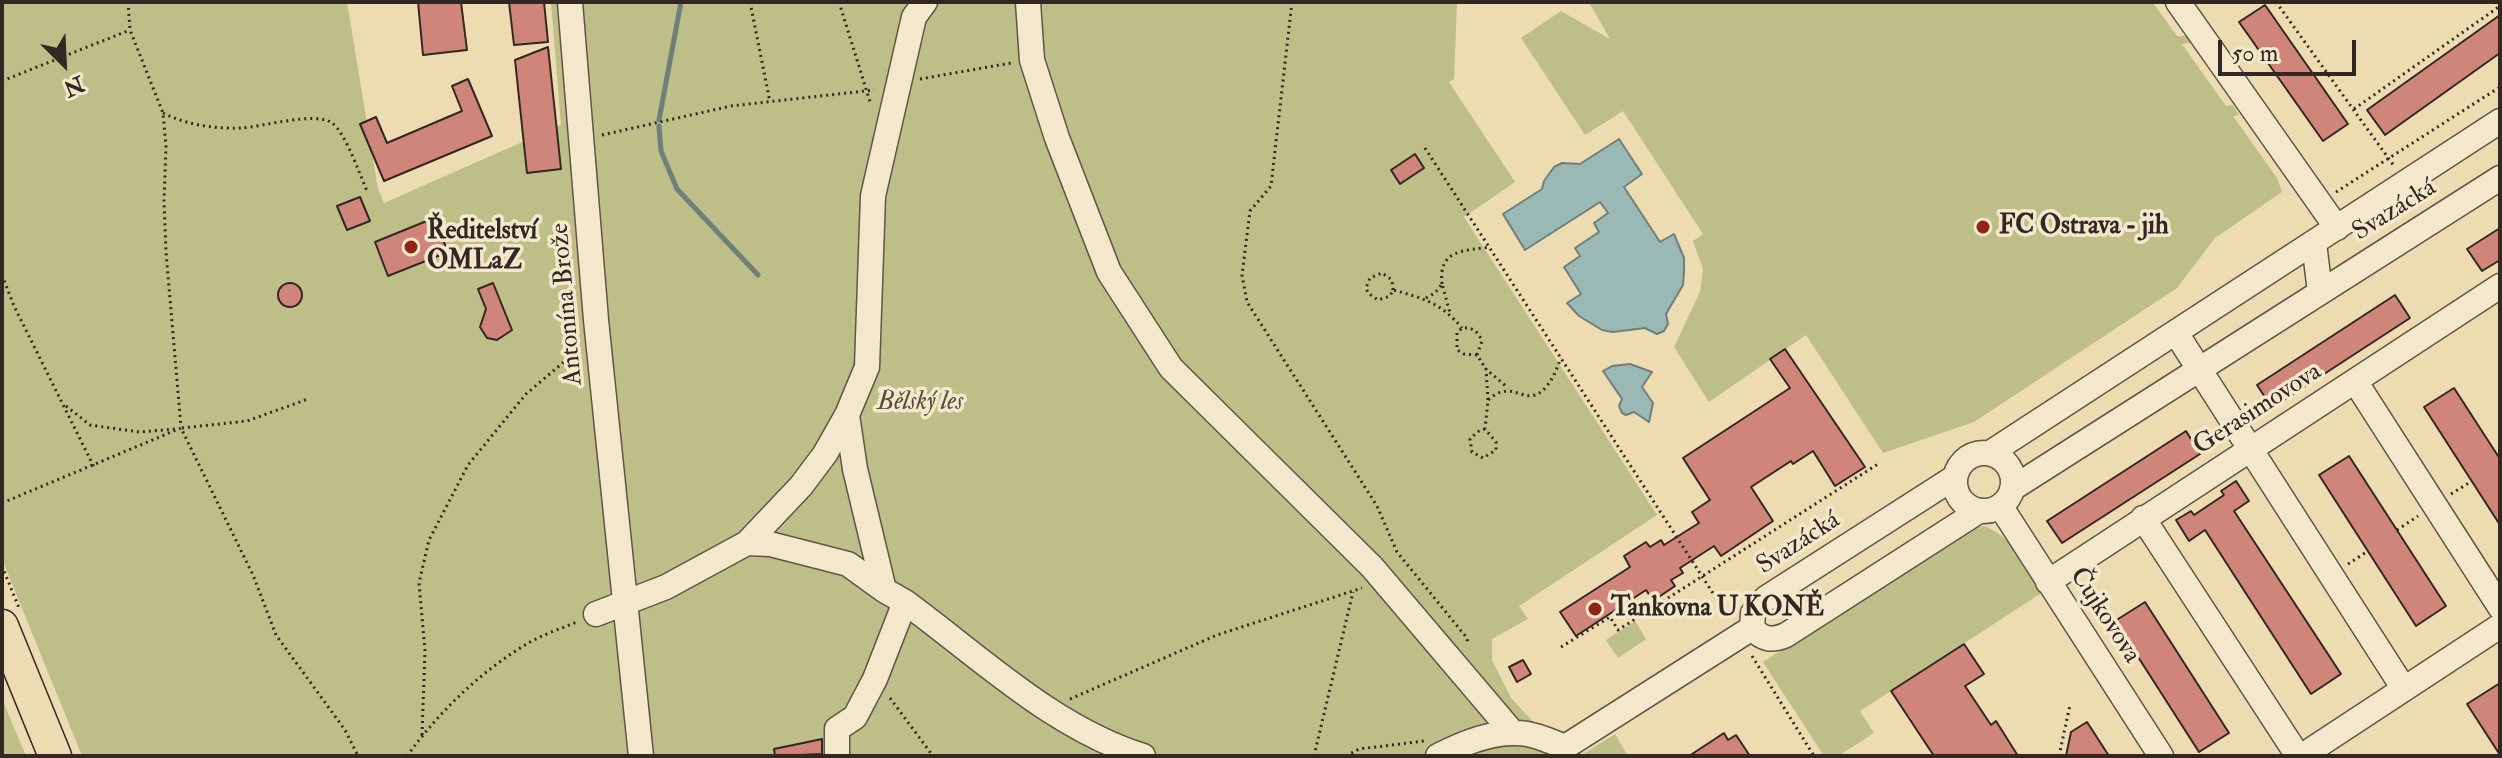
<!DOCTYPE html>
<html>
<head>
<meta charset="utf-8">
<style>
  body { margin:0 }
  #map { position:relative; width:2502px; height:758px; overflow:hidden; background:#eddbb1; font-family:"IM FELL Double Pica",serif }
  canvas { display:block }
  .frame { position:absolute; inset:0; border:4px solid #332723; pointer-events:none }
  .north { position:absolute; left:24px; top:24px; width:80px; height:80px; -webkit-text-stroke:6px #f3e8cc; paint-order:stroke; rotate:156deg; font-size:22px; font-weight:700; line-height:32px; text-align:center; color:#332723 }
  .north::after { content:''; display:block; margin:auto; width:28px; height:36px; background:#332723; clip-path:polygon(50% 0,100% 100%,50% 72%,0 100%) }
  .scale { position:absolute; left:2218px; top:40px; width:138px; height:36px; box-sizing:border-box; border:4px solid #332723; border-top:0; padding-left:10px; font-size:24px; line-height:28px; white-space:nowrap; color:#332723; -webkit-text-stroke:6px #f3e8cc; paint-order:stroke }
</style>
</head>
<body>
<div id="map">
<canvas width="2502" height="758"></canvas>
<div class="frame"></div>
<div class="north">N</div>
<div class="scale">50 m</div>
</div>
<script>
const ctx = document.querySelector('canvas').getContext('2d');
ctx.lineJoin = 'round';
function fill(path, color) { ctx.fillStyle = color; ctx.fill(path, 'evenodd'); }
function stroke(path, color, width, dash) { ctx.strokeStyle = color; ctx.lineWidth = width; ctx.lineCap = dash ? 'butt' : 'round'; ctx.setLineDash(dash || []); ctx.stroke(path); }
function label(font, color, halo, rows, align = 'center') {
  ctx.font = font + ' "IM FELL Double Pica",serif'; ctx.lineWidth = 7; ctx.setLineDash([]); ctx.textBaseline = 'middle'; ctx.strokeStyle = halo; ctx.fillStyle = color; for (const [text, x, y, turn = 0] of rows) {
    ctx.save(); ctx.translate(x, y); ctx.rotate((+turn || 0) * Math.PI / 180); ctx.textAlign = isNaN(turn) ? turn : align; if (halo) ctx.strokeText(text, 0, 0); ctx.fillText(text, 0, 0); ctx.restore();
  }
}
fill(new Path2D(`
  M2 2H347L378 189 384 203 561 125 551 2H1457L1454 79 1449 82 1515 182 1464 217 1657 515 1519 606 1528 619 1492 639V660L1511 698 1565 756H82L2 559Z
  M1589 2H2160L2153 3 2177 36H2191L2195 42 2182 44 2226 106 2233 105 2239 115 2233 116 2277 178 2282 192 2215 238 2177 288 1974 422 1883 453 1806 335 1709 402 1674 347 1700 292 1703 269 1693 241 1703 234 1623 111 1585 135 1521 38 1561 11 1610 39Z
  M1984 526C2014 537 2026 567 2043 592L1860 711 1874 733 1838 756H1824L1763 662 1970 529Z
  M1635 621 1646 639 1618 658 1606 640Z
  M2 699 26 756H2Z
  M1615 734 1628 756H1580Z`), '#bdbe88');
const water = new Path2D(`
  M1619 139 1642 174 1624 187 1660 242 1674 234 1684 258V272L1683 285 1666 314 1668 324 1664 331 1657 334 1645 328 1613 332 1602 330 1579 316 1567 303 1581 294 1564 267 1580 256 1575 248 1599 232 1594 223 1608 213 1600 202 1525 250 1503 214 1542 189 1544 181 1554 167 1562 163 1580 164Z
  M1630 364 1652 372 1642 387 1653 403 1649 422 1634 412 1626 415 1622 413 1619 406 1622 399 1603 371 1612 366Z`);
fill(water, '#9bb9b4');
stroke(water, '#717f7a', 2);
stroke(new Path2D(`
  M659 120 681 2
  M659 126 661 151 677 189 758 275`), '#717f7a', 5);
const building = new Path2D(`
  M418 2H461L467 50 423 55Z
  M509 2H544L548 42 514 45Z
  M2265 5 2348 124 2323 141 2239 22Z
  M2500 15V53L2385 135 2367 110Z
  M548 47 561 169 527 173 515 60Z
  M468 79 492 136 384 181 360 124 376 117 387 143 462 111 452 86Z
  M1415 154 1424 168 1400 184 1391 170Z
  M360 197 370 221 347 230 337 206Z
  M434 218 448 252 388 276 375 242Z
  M2500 228V260L2482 271 2467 249Z
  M278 295a12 12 0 1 1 24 0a12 12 0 1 1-24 0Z
  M493 283 512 330 497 340 487 338 480 327 486 309 478 289Z
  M2395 295 2410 318 2272 408 2257 385Z
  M1785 349 1865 467 1835 486 1813 451 1793 464 1791 461 1751 487 1773 521 1721 556 1714 546 1680 568 1683 573 1671 580 1675 586 1653 601 1646 590 1576 636 1560 612 1630 567 1624 556 1646 542 1650 547 1661 540 1664 545 1699 523 1692 512 1710 500 1683 458 1790 388 1770 359Z
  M2454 388 2500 459V525L2424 407Z
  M2186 431 2200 454 2062 543 2047 521Z
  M2349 456 2446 606 2416 626 2319 475Z
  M2236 481 2249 501 2234 511 2341 674 2311 694 2205 530 2189 541 2176 520 2191 511 2194 515 2224 495 2221 491Z
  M2145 602 2229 733 2199 752 2115 621Z
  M1964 644 1984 674 1965 686 1991 725 1996 721 2018 756H1934L1891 691Z
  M1523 660 1531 674 1517 682 1509 667Z
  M2500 683V755L2467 704Z
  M2087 722 2109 756H2066L2071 732Z
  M1724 733 1728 740 1736 735 1750 756H1689Z
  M822 739V754L775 756 774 749Z`);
fill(building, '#d0857a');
stroke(building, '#332723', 2);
const minor = new Path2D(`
  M570 2 596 320 641 756
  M1028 2 1032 60 1057 138 1109 272 1171 368 1372 567 1513 733
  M2178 2 2337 228
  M2314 243 2320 292
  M2176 333 2404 689
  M2355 381 2500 607
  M847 415 855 469 884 590 905 602
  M1955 482a29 29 0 1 1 58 0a29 29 0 1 1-58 0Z
  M1990 453 2500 121
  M1955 477 1766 598 1753 613 1752 628C1763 640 1772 641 1786 635L1979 511
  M2013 488 2500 178
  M2001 507 2161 756
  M2143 518 2298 756
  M747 543 770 544 848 564 884 590
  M2048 582 2500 286
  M596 614 666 587 747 543 801 486 825 454 847 415 867 367 873 196 914 17 925 2
  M837 756V729L855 717 875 679 905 602C979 656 1053 728 1143 756
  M1438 756C1461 744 1490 732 1516 733 1533 733 1550 741 1565 747L1752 628
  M2302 756 2500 626`);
const major = new Path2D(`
  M2 626 55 756`);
stroke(minor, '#625446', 27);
stroke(major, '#332723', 35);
stroke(new Path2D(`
  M128 2 130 30 163 113 166 146 164 201 166 252 181 427
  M750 2 770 102
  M839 2 871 105
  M1292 2 1271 186 1250 211 1242 275 1247 302 1377 506 1397 552 1467 638 1468 645
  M2276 2 2394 166
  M920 79 1011 63
  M2 81 130 30
  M2354 109 2500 6
  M163 113C187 125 215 129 241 128 262 127 316 111 332 123 346 133 360 176 368 193
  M602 135 731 106 874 90
  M1425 148 1729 618
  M2336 192 2500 87
  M2 275 14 306 94 467
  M1442 284C1438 249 1464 251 1490 247
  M1393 290 1392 280 1382 273 1370 278 1366 288 1368 293 1378 300 1390 296 1393 290C1423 298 1441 303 1462 328
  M1426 298 1435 293 1442 284 1450 313
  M1477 355 1482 341C1478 331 1472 327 1462 328L1457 333V350L1464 354 1477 355 1486 369
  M1488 400 1486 369 1508 388
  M66 406 90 425 139 432 175 429
  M182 428 247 421 308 399
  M1485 429 1480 430 1470 439 1472 452 1483 458 1496 450V442L1485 429 1488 400C1515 376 1525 411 1546 387 1553 379 1557 368 1561 358
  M2451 494 2472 481
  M2 503 181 428 253 575 276 635 345 730 358 756
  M2397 530 2418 516
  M2348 564 2368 551
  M2 566 19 608
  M1561 647 1610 617 1618 630 1878 464
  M1752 656 1814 756
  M890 698 933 756
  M1070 699 1217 635 1362 588
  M422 735 425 651 419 583 429 540 468 465 526 394 578 350
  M407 756C439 712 479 673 525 645 541 635 560 629 577 622
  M1314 756 1353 592
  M1346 756 1359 749 1424 741
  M2059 756 2070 705`), '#332723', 3, [2, 4]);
stroke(minor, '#f3e8cc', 24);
stroke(major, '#eddbb1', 32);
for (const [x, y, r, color] of [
  [1983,227,8,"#8f2418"],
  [411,247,8,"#8f2418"],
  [1595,609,8,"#8f2418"]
]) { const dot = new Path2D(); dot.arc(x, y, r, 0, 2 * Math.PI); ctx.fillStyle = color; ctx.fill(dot); stroke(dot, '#f3e8cc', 3); }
label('26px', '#332723', '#f3e8cc', [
  ["Svazácká",2395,211,-32],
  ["Antonína Brože",568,304,-95],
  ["Gerasimovova",2258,410,-33],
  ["Svazácká",1799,544,-33],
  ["Čujkovova",2104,616,57]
]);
label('bold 26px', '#332723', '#f3e8cc', [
  ["FC Ostrava - jih",1999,227],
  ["Ředitelství",427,232],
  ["OMLaZ",427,262],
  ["Tankovna U KONĚ",1611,609]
], 'left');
label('italic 26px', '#564d3c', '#f3e8cc', [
  ["Bělský les",920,403]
]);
</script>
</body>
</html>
